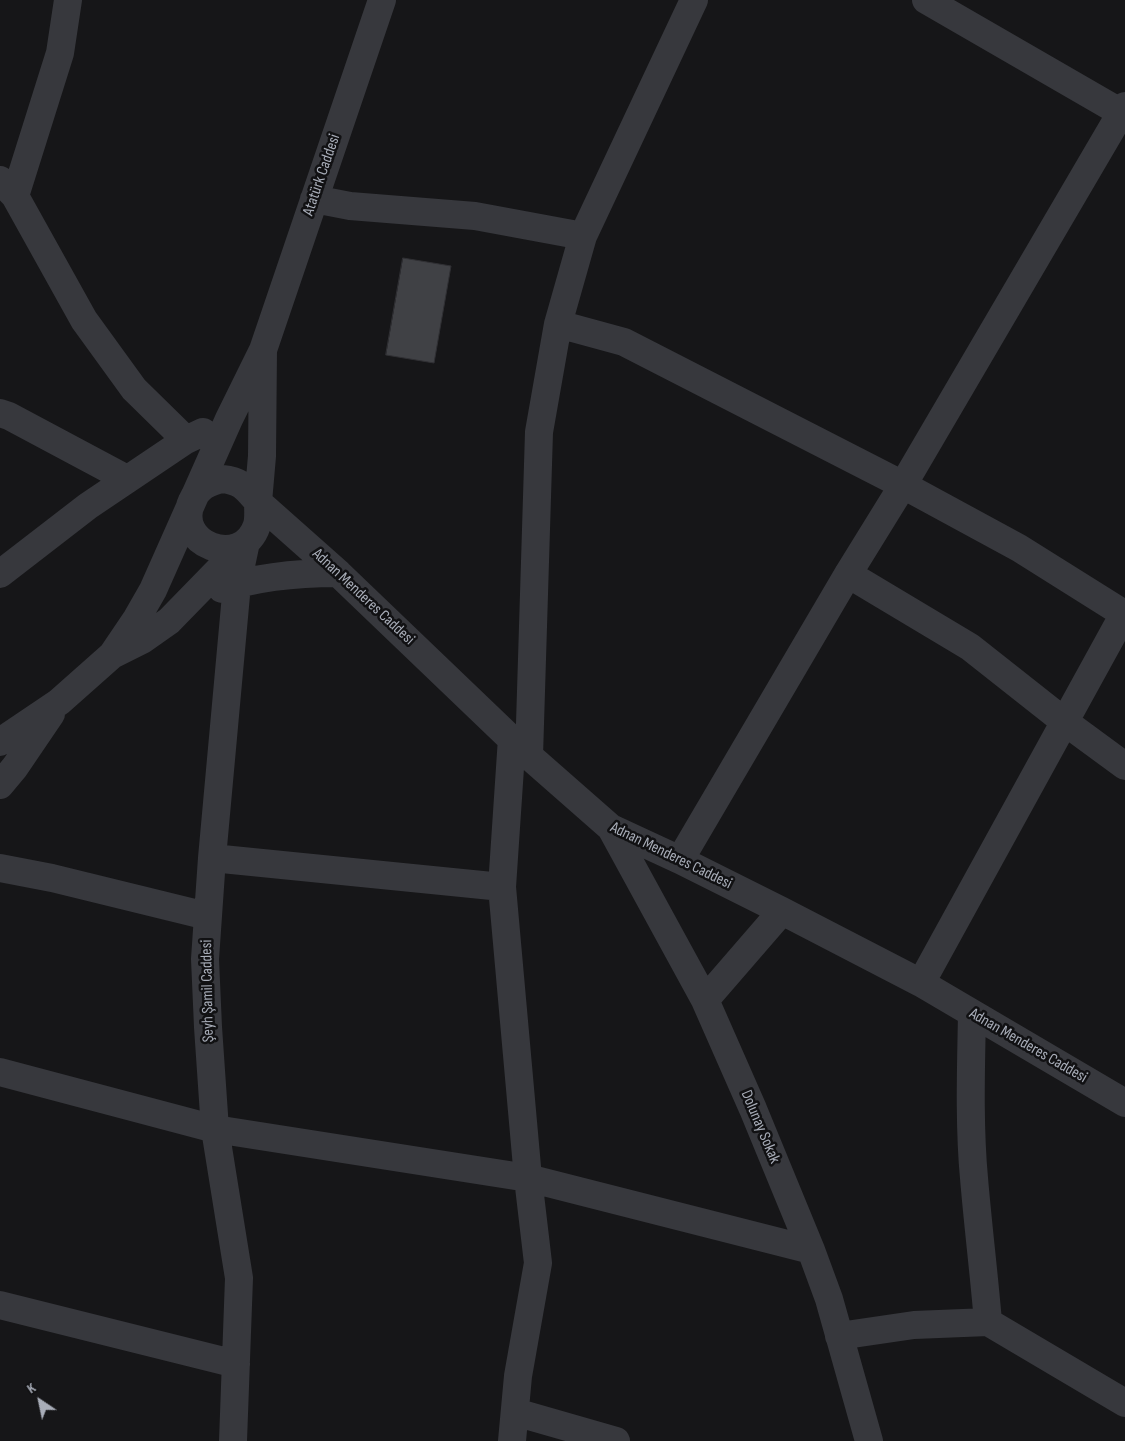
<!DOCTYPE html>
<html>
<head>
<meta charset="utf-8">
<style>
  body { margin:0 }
  #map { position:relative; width:1125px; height:1441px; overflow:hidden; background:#161618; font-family:"Sofia Sans Condensed",sans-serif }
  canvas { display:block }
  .north { position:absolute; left:15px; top:1376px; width:50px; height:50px; -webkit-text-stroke:4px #111113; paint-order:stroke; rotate:326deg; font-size:14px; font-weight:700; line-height:20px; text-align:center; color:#a8adb8 }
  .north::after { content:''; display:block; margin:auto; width:18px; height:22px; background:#a8adb8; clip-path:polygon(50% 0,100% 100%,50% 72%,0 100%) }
</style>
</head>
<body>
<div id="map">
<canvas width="1125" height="1441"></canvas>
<div class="north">K</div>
</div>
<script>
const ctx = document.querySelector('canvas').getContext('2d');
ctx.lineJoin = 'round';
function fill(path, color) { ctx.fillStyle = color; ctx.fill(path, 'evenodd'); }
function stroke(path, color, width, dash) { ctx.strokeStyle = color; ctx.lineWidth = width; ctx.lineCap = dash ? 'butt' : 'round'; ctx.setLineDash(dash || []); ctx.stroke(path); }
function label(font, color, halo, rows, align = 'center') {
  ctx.font = font + ' "Sofia Sans Condensed",sans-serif'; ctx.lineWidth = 5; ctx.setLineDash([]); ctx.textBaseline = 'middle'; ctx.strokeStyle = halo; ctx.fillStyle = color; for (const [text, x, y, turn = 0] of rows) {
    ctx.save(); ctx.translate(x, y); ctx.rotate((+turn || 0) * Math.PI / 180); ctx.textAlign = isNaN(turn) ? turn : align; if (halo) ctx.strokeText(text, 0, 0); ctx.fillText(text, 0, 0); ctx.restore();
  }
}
const building = new Path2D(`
  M403 258 451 266 434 363 386 355Z`);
fill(building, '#404145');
stroke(building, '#303034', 1);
stroke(new Path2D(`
  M926 0 1125 115
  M0 180 15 196 84 320 134 389 186 440
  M15 196 60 53 68 0
  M314 199 350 206 475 216 583 236
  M558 324 624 342 903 485 1019 548 1124 614
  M263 350 262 456 258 502 338 573 529 756 611 828 680 860 782 911 921 983 1125 1103
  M0 413 9 416 127 479
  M222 479C242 481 246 488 258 502 258 509 259 518 257 525 242 571 172 544 192 501 198 487 208 482 222 479Z
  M0 574 88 506 186 440 203 432
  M848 574 970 647 1065 722 1125 766
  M222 589C259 576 299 573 338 573
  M112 655 137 618 153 590 229 419 263 350 382 0
  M512 738 502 887 528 1178 538 1263 518 1376 512 1441
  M0 742 59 702 112 655 142 640 169 621 246 542
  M529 756 539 432 558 324 583 236 694 0
  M0 785 15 767 51 714
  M611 828 705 1000 753 1109 811 1250 829 1299 869 1441
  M212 858 502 887
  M680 860 848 574 903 485 1125 106
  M0 868 52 878 207 916
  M921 983 1125 612
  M705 1000 782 911
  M972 1014C971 1067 969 1124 974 1178 978 1226 984 1274 988 1322
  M0 1072 215 1129 528 1178 811 1250
  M0 1305 236 1364
  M839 1336 914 1325 988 1322 1125 1403
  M515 1412 616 1441
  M233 1441 239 1278 215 1129 208 1027 205 959 212 858 237 584 246 542`), '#37383d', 28);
label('16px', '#a8adb8', '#111113', [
  ["Atatürk Caddesi",322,175,-71],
  ["Adnan Menderes Caddesi",363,597,43],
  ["Adnan Menderes Caddesi",671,856,26],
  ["Şeyh Şamil Caddesi",208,991,-91],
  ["Adnan Menderes Caddesi",1028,1046,30],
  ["Dolunay Sokak",760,1127,67]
]);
</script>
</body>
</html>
